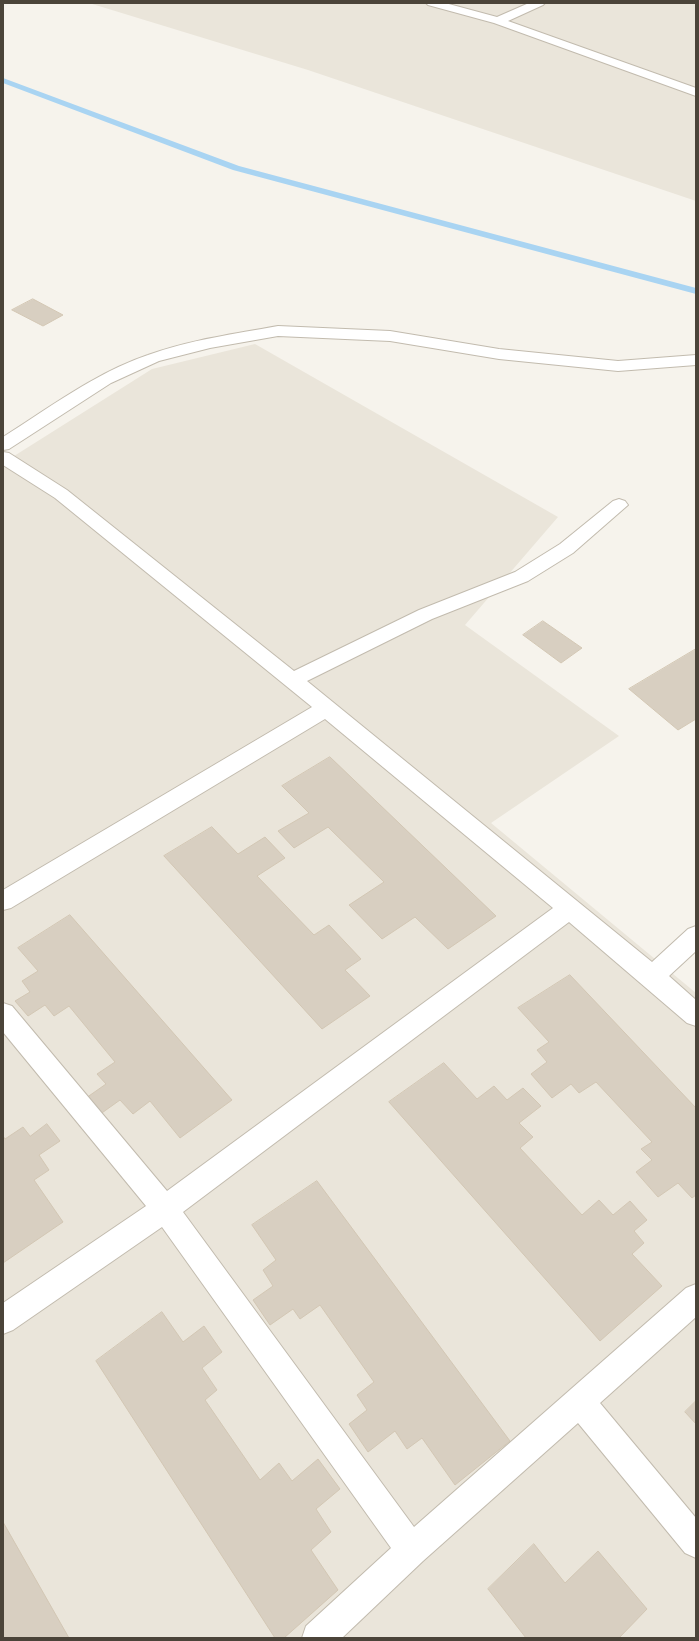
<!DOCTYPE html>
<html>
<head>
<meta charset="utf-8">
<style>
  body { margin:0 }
  #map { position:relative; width:699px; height:1641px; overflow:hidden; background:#f6f3ec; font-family:"Open Sans",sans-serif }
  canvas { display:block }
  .frame { position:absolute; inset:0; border:4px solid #4b4439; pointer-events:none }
</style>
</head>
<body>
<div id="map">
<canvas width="699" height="1641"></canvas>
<div class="frame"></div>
</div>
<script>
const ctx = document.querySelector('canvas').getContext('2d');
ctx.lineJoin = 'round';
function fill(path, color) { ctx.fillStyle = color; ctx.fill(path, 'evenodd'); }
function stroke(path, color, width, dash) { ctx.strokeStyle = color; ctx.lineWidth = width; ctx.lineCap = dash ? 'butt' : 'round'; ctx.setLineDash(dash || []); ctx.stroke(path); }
fill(new Path2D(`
  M89 3H696V201L308 70Z
  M255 344 558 517 465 625 619 736 491 823 696 993V1638H3V463L152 369Z`), '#eae5da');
fill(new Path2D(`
  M3 78 239 166 696 288V294L233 170 3 83Z`), '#a9d4f2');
const building = new Path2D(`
  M33 299 63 315 43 326 12 310Z
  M543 621 582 648 561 663 523 635Z
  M696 649V719L678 730 629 689Z
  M330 757 496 916 448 949 415 917 382 939 349 905 384 882 328 827 294 848 278 831 309 813 282 786Z
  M212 827 238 854 265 837 285 858 257 876 314 935 329 925 361 959 345 970 370 996 322 1029 164 856Z
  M70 915 232 1100 180 1138 150 1101 133 1114 120 1100 99 1115 86 1098 106 1084 97 1074 115 1062 69 1006 54 1016 45 1005 28 1016 15 1001 30 992 22 981 38 971 18 948Z
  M570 975 696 1108V1195L692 1198 678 1183 658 1197 636 1172 652 1160 641 1149 652 1142 596 1082 579 1093 571 1084 552 1098 531 1074 547 1062 537 1050 549 1042 518 1008Z
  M444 1063 477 1099 494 1086 507 1100 523 1088 541 1106 519 1123 533 1137 520 1148 582 1215 599 1200 613 1215 630 1201 647 1220 634 1231 644 1243 632 1254 662 1286 600 1341 389 1102Z
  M47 1124 60 1141 39 1155 49 1170 34 1180 63 1222 3 1263V1136L5 1139 23 1127 30 1136Z
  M317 1181 510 1441 455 1485 422 1438 407 1449 395 1431 368 1452 349 1424 367 1410 357 1395 374 1382 320 1305 300 1319 293 1309 270 1325 253 1300 273 1286 263 1270 276 1260 252 1225Z
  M162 1312 183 1342 204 1326 222 1352 202 1368 217 1390 205 1400 260 1480 279 1463 292 1481 318 1459 340 1489 316 1509 331 1532 311 1550 338 1590 284 1638H275L96 1361Z
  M696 1401V1424L685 1412Z
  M3 1522 69 1638H3Z
  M534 1544 565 1583 598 1551 647 1609 619 1638H526L488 1589Z`);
fill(building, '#d8cfc1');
stroke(building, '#d3c7b4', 1);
const minor = new Path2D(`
  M426 3H445L497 17 529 3H545L543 5 508 21 696 88V96L494 23 428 5Z
  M278 326 390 331 499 349 618 361 696 355V365L618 371 499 359 390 341 278 336 210 348 159 361 111 383 9 449 3 450V437C49 408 95 373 148 355 189 340 234 334 278 326Z
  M3 452 9 453 67 490 294 671 419 610 515 572 560 544 613 501 619 499 625 501 628 505 573 553 528 581 432 619 307 681 652 962 688 929 696 926V951L669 976 696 1000V1026L687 1023 569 922 183 1212 414 1527 686 1288 696 1284V1317L600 1403 696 1518V1558L685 1553 578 1423 423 1561 342 1638H302L306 1626 391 1548 162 1227 13 1330 3 1334V1303L146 1206 3 1032V1003L12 1006 167 1191 553 908 325 719 11 908 3 910V890L312 707 55 498 3 465Z`);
stroke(minor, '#c2bbae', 2);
fill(minor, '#fff');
</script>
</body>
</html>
